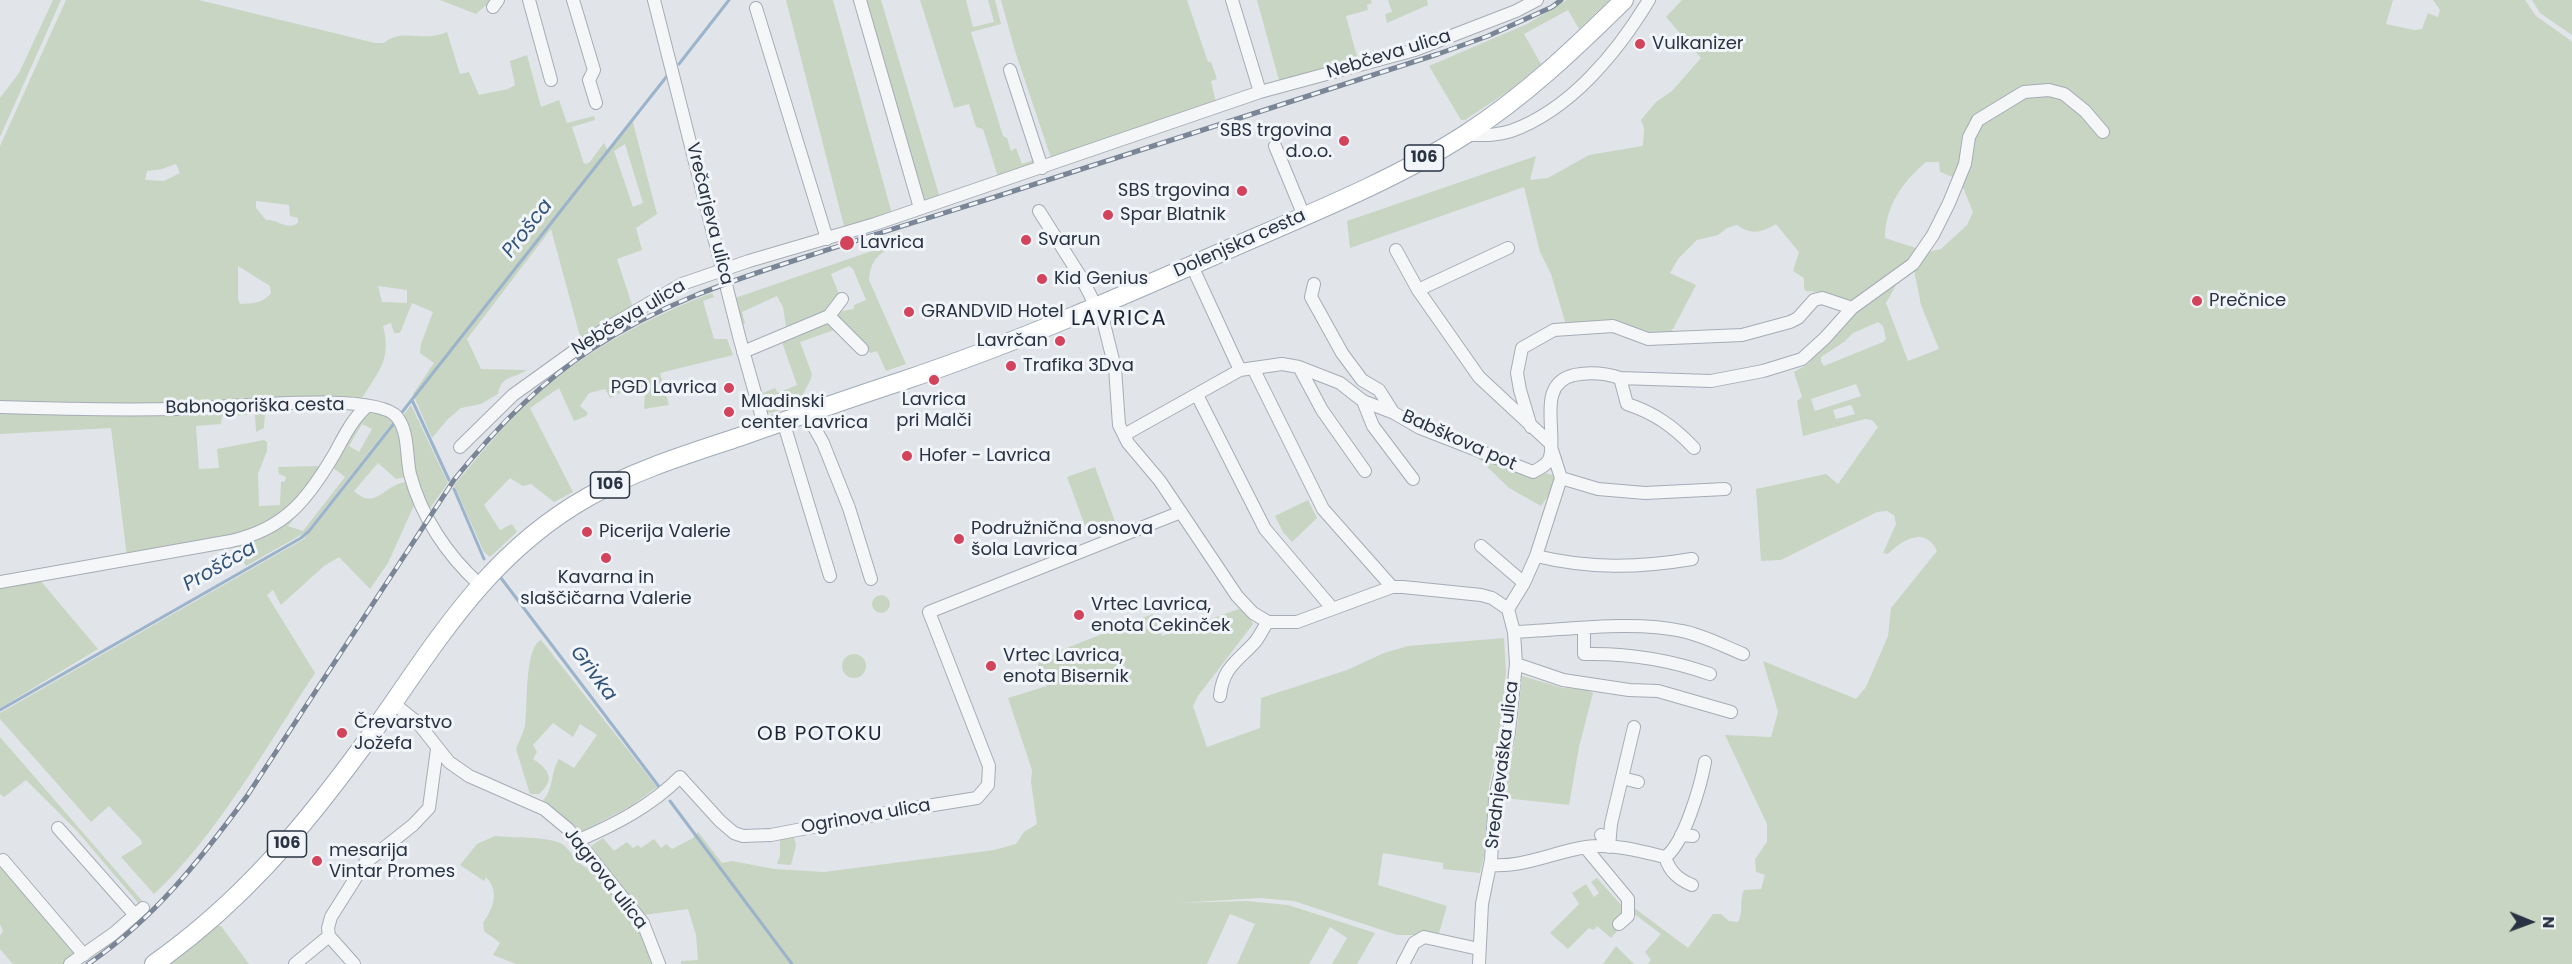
<!DOCTYPE html>
<html>
<head>
<meta charset="utf-8">
<style>
  body { margin:0 }
  #map { position:relative; width:2572px; height:964px; overflow:hidden; background:#e1e5ea; font-family:Poppins,sans-serif }
  canvas { display:block }
  .north { position:absolute; left:2500px; top:892px; width:60px; height:60px; -webkit-text-stroke:4px #f1f4f8; paint-order:stroke; rotate:91deg; font-size:16px; font-weight:700; line-height:24px; text-align:center; color:#293343 }
  .north::after { content:''; display:block; margin:auto; width:21px; height:27px; background:#293343; clip-path:polygon(50% 0,100% 100%,50% 72%,0 100%) }
</style>
</head>
<body>
<div id="map">
<canvas width="2572" height="964"></canvas>
<div class="north">N</div>
</div>
<script>
const ctx = document.querySelector('canvas').getContext('2d');
ctx.lineJoin = 'round';
function fill(path, color) { ctx.fillStyle = color; ctx.fill(path, 'evenodd'); }
function stroke(path, color, width, dash) { ctx.strokeStyle = color; ctx.lineWidth = width; ctx.lineCap = dash ? 'butt' : 'round'; ctx.setLineDash(dash || []); ctx.stroke(path); }
function label(font, color, halo, rows, align = 'center') {
  ctx.font = font + ' Poppins,sans-serif'; ctx.lineWidth = 6; ctx.setLineDash([]); ctx.textBaseline = 'middle'; ctx.strokeStyle = halo; ctx.fillStyle = color; for (const [text, x, y, turn = 0] of rows) {
    ctx.save(); ctx.translate(x, y); ctx.rotate((+turn || 0) * Math.PI / 180); ctx.textAlign = isNaN(turn) ? turn : align; if (halo) ctx.strokeText(text, 0, 0); ctx.fillText(text, 0, 0); ctx.restore();
  }
}
fill(new Path2D(`
  M53 0H61L0 137V98L19 73Z
  M66 0H199L375 43H384C402 27 425 43 447 32L460 74 469 72 479 95 508 89 515 85 510 61 527 55 541 107 559 100 567 123 594 116 595 120 572 127 584 164 589 163 604 143 608 151 632 119 657 214 636 228 642 250 617 259 633 308 581 340 551 229 467 339 481 369 527 370C514 379 501 375 498 394L481 404 461 408 448 419 432 438 413 394 434 363 420 353 421 344 433 312 412 303 400 333H394L391 323 383 326C392 361 378 371 361 400L190 404H0V146ZM625 144 643 203 633 207 614 151ZM176 164 180 173 164 181 145 180 147 171 162 169ZM256 201 289 205 290 216 298 218V223C286 231 279 219 266 220L256 208ZM238 266 270 286 271 293C262 304 253 303 240 304L238 299ZM378 286 407 290V303L382 302Z
  M440 0H492L476 14Z
  M786 0H833L892 214 845 230Z
  M864 0H881L940 198 922 204Z
  M920 0H966L973 27 994 22 988 0H995L1001 24 971 32 1003 136 1007 138 1011 151 1016 148 1022 164 1036 159 1038 166 999 180 983 129 976 127 969 104 954 108Z
  M1001 0H1187L1208 62H1211L1217 79 1211 81 1216 102 1051 158 1015 51Z
  M1257 0H1371L1372 3 1367 5 1368 10 1346 16 1359 64 1280 84Z
  M1388 0H1427L1428 5 1387 23 1385 14 1392 12Z
  M1567 0H1610L1579 29 1568 10 1524 34 1541 64 1510 90 1465 120H1461L1429 66 1527 24Z
  M1682 0H2393L2386 24 2414 30 2422 29 2428 13 2438 17 2440 10 2433 0H2525L2536 16 2570 40 2572 42V964H1648L1651 960 1645 952 1661 934 1629 910 1633 907 1688 948 1713 914H1721L1729 921 1738 922C1744 911 1739 901 1744 890L1761 889 1765 875 1756 872 1755 859 1767 842V824L1725 735 1771 737 1778 712 1763 661 1856 699 1866 687 1888 636 1891 608 1937 551C1925 525 1901 541 1888 554L1883 553 1896 524 1894 515 1887 511 1877 512 1781 560 1761 561 1756 489 1826 474 1838 484 1878 427 1872 420 1865 419 1803 436 1797 401 1802 397 1794 372 1808 364 1847 313 1819 299V292L1806 291 1804 288V278L1793 271 1799 252 1776 224C1761 233 1751 235 1737 225L1727 228 1718 235 1697 240 1678 259 1670 273 1696 285 1673 329 1663 339 1640 333 1566 325 1551 274 1540 252 1524 187 1350 248 1347 221 1536 156 1530 180 1548 178 1589 155 1643 146 1644 128 1641 120 1656 102 1672 91 1701 58 1666 17ZM1926 162H1939L1940 172 1960 180 1973 212 1967 225 1941 249 1928 252 1885 238C1885 207 1903 181 1926 162ZM1914 270 1921 305 1939 349 1908 361 1886 303 1901 276ZM1878 322 1883 326 1886 339 1883 342 1824 366 1821 362V357L1844 342 1853 333ZM1856 384 1861 396 1815 411 1811 399ZM1851 405 1855 414 1836 419 1833 410Z
  M2532 0H2572V35L2540 13Z
  M907 239 909 242C885 249 871 254 869 280L906 364 886 371 877 351 870 353 837 316V312L854 309V305L866 300 853 269 849 266 831 274 839 294C823 318 813 321 786 326L783 307 777 296 742 312 745 323 742 325 735 298Z
  M712 293 714 297 703 301 714 339H727L733 355 660 373 669 405 644 409 645 391 639 384 610 398 605 389 589 393 580 406 588 413 586 416 574 421 559 388 530 408 573 492 554 502 531 484 523 486 510 478 484 505 500 530 512 524 517 532 490 557 484 552 454 485C480 455 505 423 534 397 585 351 649 317 712 293Z
  M825 320 840 328 800 342 812 374C810 385 802 392 800 403L771 413 766 412 760 394 775 388 778 393 797 385 782 342Z
  M411 405 448 483 428 511 421 496 402 417Z
  M260 409 265 413 264 428 256 432 255 414 222 417 221 424 196 426 199 469 219 468 217 449 264 440 267 442V451L258 474 259 506 280 505 281 482 285 481 286 477 279 474 278 467 318 466 320 468 302 497 260 529 127 557 111 428 0 434V411Z
  M369 411 395 419 306 532 246 566 232 544 306 503 288 526 303 531 345 477 331 466 353 426ZM362 424 372 429 359 452 349 446Z
  M397 421 406 477 396 479 378 463 354 491C376 512 385 483 407 482L415 503 388 563 370 589 339 557 324 566 281 605 273 590 267 595 315 673C268 744 216 837 154 894L121 857 142 844 141 840 109 806 91 822 0 719V713L304 539Z
  M1475 455 1533 478 1546 473 1561 478 1541 506 1509 488Z
  M1095 467 1117 527 1089 537 1067 477Z
  M1308 500 1317 518 1292 542 1283 532 1275 516Z
  M39 579 98 649 0 708V585Z
  M872 604a9 9 0 1 1 18 0a9 9 0 1 1-18 0Z
  M1239 609 1250 617 1253 624 1198 696 1193 706 1207 747 1260 728 1261 698 1347 670 1384 653 1408 646 1504 638 1506 672 1500 738 1489 786 1484 856 1480 873 1443 869V863L1383 853 1378 885 1447 906 1437 940 1414 935H1397L1294 901 1260 898 1177 903 1246 901 1288 905 1375 933 1357 964H1332L1347 938 1330 927 1309 964H1237L1255 924 1230 914 1207 964H681V961L698 960 696 935 688 909 644 915 594 854 591 846 603 838 614 851 627 842 633 848 638 845 641 848 654 839 661 848 666 844 672 849 693 838 698 832 722 863 732 861 774 869 824 872 994 850 1016 844 1024 832 1037 824 1031 782 1032 770 1008 698 1047 686 1036 660 1153 614 1162 636Z
  M541 640 657 787 631 806 581 832 543 800C554 789 550 773 559 759L574 768 597 735 580 724 573 737 553 723 533 745 537 752 533 759C549 770 556 779 539 794H530L516 749C519 741 523 734 525 726 528 707 524 648 541 640Z
  M842 666a12 12 0 1 1 24 0a12 12 0 1 1-24 0Z
  M1522 676 1563 688 1585 689 1593 693 1579 747 1569 805 1504 798 1517 729Z
  M0 737 144 903 139 904 78 832 26 780 4 797 0 794Z
  M793 834 796 845 791 865 777 864 780 855V838Z
  M495 836C512 838 548 836 562 844 574 853 578 867 594 871L635 920 652 964H516L493 955 500 943 484 931 483 923C493 909 500 891 486 877L484 881 460 865 477 844Z
  M0 861 79 952 65 964H13L0 949V936L3 931 0 924Z
  M1597 878 1622 906 1623 911 1613 925 1618 930 1611 938 1597 926 1594 930 1589 928 1568 949 1550 933 1579 904 1572 893 1586 884 1594 897 1599 893 1591 882Z
  M217 926H221L249 964H168Z
  M1616 946 1634 964H1603Z`), '#c7d5c2');
stroke(new Path2D(`
  M679 64 729 0
  M412 400 449 480
  M399 416 667 76
  M454 489 484 559
  M501 578 660 788
  M0 710 301 538 309 531 395 422
  M670 801 792 964`), '#9bb4cb', 3);
const street = new Path2D(`
  M529 0 551 80
  M573 0 594 70 589 80 596 103
  M654 0 740 340 765 428
  M860 0 920 208
  M1232 0 1260 92
  M493 7 498 0
  M756 8 827 239
  M1010 70 1042 168
  M1465 135C1481 135 1496 136 1511 131 1570 110 1617 53 1649 0
  M1275 146 1304 216
  M1039 211 1082 279 1103 320 1115 368 1119 425 1128 443 1160 481 1237 596 1253 613 1268 622H1297L1392 587H1403L1481 595 1492 598 1508 609
  M1396 250 1418 290 1479 377 1550 443
  M1192 266 1240 370
  M1314 284 1311 297 1342 353 1362 380 1379 390 1393 412
  M1418 290 1508 248
  M829 316 862 349
  M743 352 829 316 842 299
  M1299 367 1322 410 1365 471
  M1253 368 1323 509 1392 587
  M1620 378 1627 404C1655 413 1674 427 1694 448
  M1197 395 1265 529 1332 608
  M1363 401 1373 426 1413 479
  M0 407C59 409 119 410 178 409 215 409 376 390 397 417 409 432 406 456 410 474 421 516 447 555 479 584
  M806 413 823 443 849 508 871 579
  M783 421 830 576
  M1531 427 1520 390 1517 373 1522 348 1554 330 1613 326 1648 339 1742 335 1790 322 1798 318 1814 300 1822 298 1852 308
  M1124 435 1240 370 1282 364 1299 367 1340 383 1363 401 1394 413 1420 428 1533 472C1540 468 1548 465 1550 457 1557 430 1536 384 1574 375 1589 372 1605 373 1620 378L1711 381 1763 371 1802 359 1825 338 1852 308 1913 264 1933 235 1949 203 1965 164 1969 137 1978 120 2024 92 2049 90 2064 94 2085 111 2103 132
  M460 447 513 395 602 331 682 284 749 261 875 224 1260 92 1415 50 1516 11 1537 0
  M1561 478 1598 489 1645 493 1725 489
  M1481 546 1524 583
  M1536 556C1590 569 1638 568 1692 559
  M0 582 231 541C285 529 308 499 335 453 344 436 352 420 366 407
  M1508 609 1524 583 1536 556 1561 478 1551 447
  M1584 629V654C1628 653 1668 659 1710 674
  M1514 632C1565 630 1633 620 1682 631 1703 635 1723 646 1743 654
  M1516 664 1563 680 1629 690 1658 691 1731 712
  M1220 696C1223 667 1237 662 1255 642 1260 636 1263 628 1268 622
  M393 703 418 723 449 762 469 776 544 809 568 829 643 923 659 964
  M1622 778 1638 782
  M58 828 135 915
  M1601 835 1609 847 1611 824 1634 727
  M1681 835 1693 836
  M579 840C616 824 651 806 680 777L720 821 734 833 743 836 771 835 896 811 977 798 988 785 989 766 929 612 1181 512
  M1585 847 1628 899V916L1619 924
  M1665 857C1670 872 1678 879 1692 885
  M3 860 84 955
  M1490 865C1522 868 1554 852 1586 847 1611 843 1641 851 1665 857 1684 845 1701 784 1705 762
  M70 964 113 934 143 908
  M295 964 329 936
  M354 964 329 936 328 928 331 917 365 863 413 825 429 808 437 749
  M1403 964 1414 943 1424 937 1479 949
  M1479 964 1482 904 1491 860 1495 799 1509 732 1516 664 1514 632 1508 609`);
const primary = new Path2D(`
  M154 964C240 903 298 834 360 750 430 654 480 558 588 497 635 470 688 454 739 437 793 418 847 399 902 381 1016 343 1127 294 1238 245 1312 213 1398 178 1466 134 1525 96 1574 49 1624 0`);
stroke(street, '#a6acb5', 14);
stroke(primary, '#a0aab7', 20);
stroke(street, '#f4f6f8', 12);
stroke(primary, '#fff', 18);
const rail = new Path2D(`
  M88 964C153 920 201 859 247 796L454 480C494 430 538 384 592 349 659 305 727 282 802 258 866 237 931 217 995 197 1143 149 1290 102 1438 54L1488 36 1552 7 1561 0`);
stroke(rail, '#7a8595', 5);
stroke(rail, '#f1f4f8', 3, [9]);
for (const [x, y, r, color] of [
  [1640,44,6,"#d3435c"],
  [1344,141,6,"#d3435c"],
  [1242,191,6,"#d3435c"],
  [1108,215,6,"#d3435c"],
  [1026,240,6,"#d3435c"],
  [847,243,8,"#d3435c"],
  [1042,279,6,"#d3435c"],
  [2197,301,6,"#d3435c"],
  [909,312,6,"#d3435c"],
  [1060,341,6,"#d3435c"],
  [1011,366,6,"#d3435c"],
  [934,380,6,"#d3435c"],
  [729,388,6,"#d3435c"],
  [729,412,6,"#d3435c"],
  [907,456,6,"#d3435c"],
  [587,532,6,"#d3435c"],
  [959,539,6,"#d3435c"],
  [606,558,6,"#d3435c"],
  [1079,615,6,"#d3435c"],
  [991,666,6,"#d3435c"],
  [342,733,6,"#d3435c"],
  [317,861,6,"#d3435c"]
]) { const dot = new Path2D(); dot.arc(x, y, r, 0, 2 * Math.PI); ctx.fillStyle = color; ctx.fill(dot); stroke(dot, '#f1f4f8', 2); }
for (const [x, y, w] of [
  [1424,158,39],
  [610,485,39],
  [287,844,39]
]) { const box = new Path2D(); box.roundRect(x - w / 2, y - 13, w, 26, 4.5); ctx.fillStyle = '#f1f4f8'; ctx.fill(box); stroke(box, '#293343', 1.5); }
label('bold 16px', '#293343', null, [
  ["106",1424,158],
  ["106",610,485],
  ["106",287,844]
]);
label('18px', '#293343', '#f1f4f8', [
  ["Vulkanizer",1652,44],
  ["SBS trgovina",1332,131,"right"],
  ["d.o.o.",1332,152,"right"],
  ["SBS trgovina",1230,191,"right"],
  ["Spar Blatnik",1120,215],
  ["Svarun",1038,240],
  ["Lavrica",860,243],
  ["Kid Genius",1054,279],
  ["Prečnice",2209,301],
  ["GRANDVID Hotel",921,312],
  ["Lavrčan",1048,341,"right"],
  ["Trafika 3Dva",1023,366],
  ["PGD Lavrica",717,388,"right"],
  ["Lavrica",934,400,"center"],
  ["pri Malči",934,421,"center"],
  ["Mladinski",741,402],
  ["center Lavrica",741,423],
  ["Hofer - Lavrica",919,456],
  ["Podružnična osnova",971,529],
  ["šola Lavrica",971,550],
  ["Picerija Valerie",599,532],
  ["Kavarna in",606,578,"center"],
  ["slaščičarna Valerie",606,599,"center"],
  ["Vrtec Lavrica,",1091,605],
  ["enota Cekinček",1091,626],
  ["Vrtec Lavrica,",1003,656],
  ["enota Bisernik",1003,677],
  ["Črevarstvo",354,723],
  ["Jožefa",354,744],
  ["mesarija",329,851],
  ["Vintar Promes",329,872]
], 'left');
label('18px', '#293343', '#f1f4f8', [
  ["Nebčeva ulica",1389,55,-17],
  ["Vrečarjeva ulica",709,214,76],
  ["Dolenjska cesta",1240,244,-24],
  ["Nebčeva ulica",629,318,-31],
  ["Babnogoriška cesta",255,407,-1],
  ["Babškova pot",1459,441,24],
  ["Srednjevaška ulica",1503,765,-83],
  ["Ogrinova ulica",866,817,-10],
  ["Jagrova ulica",605,879,52]
]);
label('italic 20px', '#315378', '#f1f4f8', [
  ["Prošca",528,229,-52],
  ["Proščca",220,567,-30],
  ["Grivka",593,674,53]
]);
ctx.letterSpacing = '1.5px';
label('20px', '#1b2434', '#f1f4f8', [
  ["OB POTOKU",820,735]
]);
ctx.letterSpacing = '0px';
ctx.letterSpacing = '1.5px';
label('21px', '#1b2434', '#f1f4f8', [
  ["LAVRICA",1119,320]
]);
ctx.letterSpacing = '0px';
</script>
</body>
</html>
